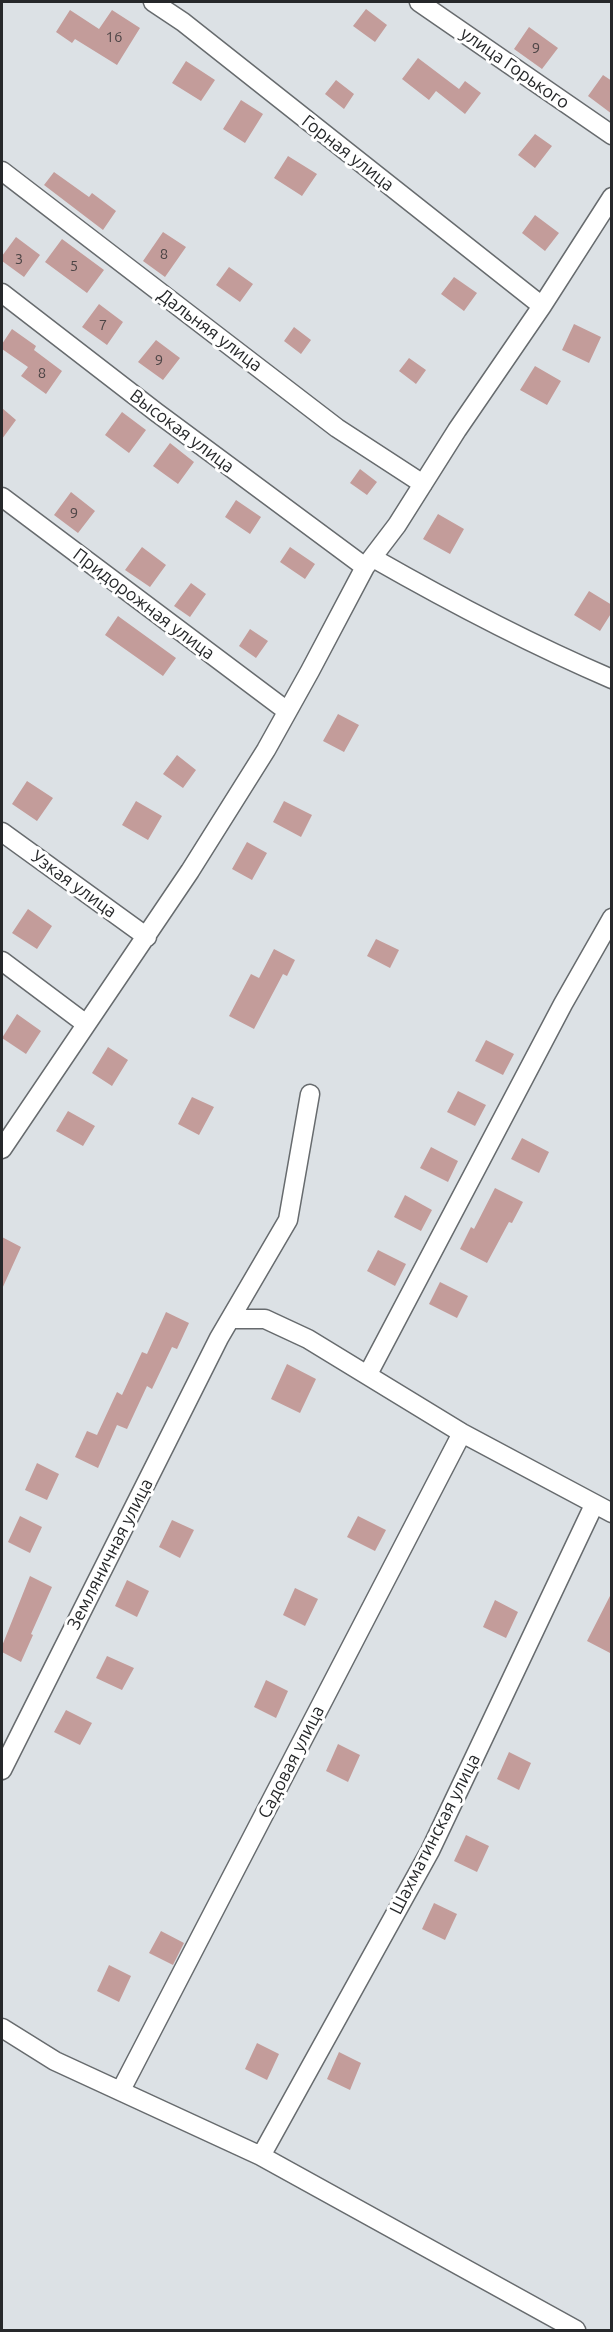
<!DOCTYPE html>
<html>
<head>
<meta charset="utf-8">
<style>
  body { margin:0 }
  #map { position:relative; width:613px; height:2332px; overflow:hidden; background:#dce1e5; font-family:Ubuntu,sans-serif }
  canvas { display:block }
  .frame { position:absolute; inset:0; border:3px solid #26282a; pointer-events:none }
</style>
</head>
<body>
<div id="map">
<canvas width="613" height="2332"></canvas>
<div class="frame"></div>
</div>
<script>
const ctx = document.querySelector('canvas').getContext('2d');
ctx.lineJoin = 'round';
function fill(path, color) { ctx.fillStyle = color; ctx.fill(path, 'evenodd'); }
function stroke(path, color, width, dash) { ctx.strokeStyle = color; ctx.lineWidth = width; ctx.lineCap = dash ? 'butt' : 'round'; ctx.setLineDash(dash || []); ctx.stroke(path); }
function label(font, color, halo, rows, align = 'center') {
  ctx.font = font + ' Ubuntu,sans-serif'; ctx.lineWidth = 6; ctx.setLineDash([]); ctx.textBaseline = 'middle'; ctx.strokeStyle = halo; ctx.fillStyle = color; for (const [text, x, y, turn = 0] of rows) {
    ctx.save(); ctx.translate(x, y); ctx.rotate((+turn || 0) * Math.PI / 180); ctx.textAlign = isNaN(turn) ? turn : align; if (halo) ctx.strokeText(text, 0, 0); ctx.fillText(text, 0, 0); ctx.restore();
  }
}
fill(new Path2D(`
  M366 9 387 25 375 42 353 26Z
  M70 10 99 29 112 10 140 28 117 65 75 39 72 43 56 32Z
  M529 27 558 48 542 69 514 49Z
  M418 58 459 89 465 81 481 93 465 114 436 91 429 100 402 79Z
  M186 61 215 80 201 101 172 83Z
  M603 75 612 81V114L588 96Z
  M336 80 354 94 344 109 325 94Z
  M241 100 263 114 245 143 223 129Z
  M535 134 552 146 535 168 518 155Z
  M288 156 317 174 302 196 274 178Z
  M54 172 89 197 92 193 116 211 103 230 44 185Z
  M535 215 559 233 545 251 522 233Z
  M163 232 186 247 165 277 143 261Z
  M16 237 40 255 24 277 2 261V256Z
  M62 239 104 270 87 293 45 262Z
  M229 267 253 284 240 302 216 285Z
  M454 277 477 293 464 311 441 294Z
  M99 304 123 322 107 345 82 327Z
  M574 324 601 337 589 363 562 350Z
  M294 327 311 340 301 354 284 341Z
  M12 329 36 346 34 350 62 371 46 394 21 376 28 367 2 349V344Z
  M156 340 180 358 163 380 138 362Z
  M409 358 426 370 416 384 399 371Z
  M535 366 561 381 547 405 520 390Z
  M2 408 16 420 2 439Z
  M122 412 146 430 129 453 105 435Z
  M170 443 194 462 178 484 153 466Z
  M360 469 377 482 367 495 350 483Z
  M71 492 95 511 78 533 54 515Z
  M236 500 261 517 250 534 225 517Z
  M438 514 464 529 450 554 423 539Z
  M142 547 166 565 150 587 125 570Z
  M290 547 315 564 305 579 280 562Z
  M191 583 206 594 190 617 174 606Z
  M589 591 612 605V612L600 631 574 615Z
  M118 616 176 658 163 676 105 635Z
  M250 629 268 641 256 658 239 646Z
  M338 714 359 725 344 752 323 741Z
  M177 755 196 770 183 788 163 774Z
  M27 781 53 798 37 821 12 804Z
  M136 801 162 816 148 840 122 825Z
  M284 801 312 815 301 837 273 822Z
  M247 842 267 853 252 880 232 869Z
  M28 909 52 926 37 949 12 933Z
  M376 939 399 950 390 968 367 956Z
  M274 949 295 960 287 976 283 974 254 1029 229 1016 251 974 259 978Z
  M17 1014 41 1031 26 1054 2 1038Z
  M486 1040 514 1054 503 1075 475 1061Z
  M108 1047 128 1060 112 1086 92 1073Z
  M458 1091 486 1105 475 1126 447 1112Z
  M192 1097 214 1107 199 1135 178 1124Z
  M68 1111 95 1126 83 1146 56 1131Z
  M522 1138 549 1152 539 1173 511 1159Z
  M431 1147 458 1161 448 1182 420 1168Z
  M495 1188 523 1202 512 1223 509 1222 487 1263 460 1249 471 1227 474 1229Z
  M405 1195 432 1210 421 1231 394 1217Z
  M2 1237 21 1247 2 1289Z
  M378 1250 406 1264 395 1286 367 1271Z
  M440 1282 468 1296 457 1318 429 1304Z
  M166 1312 189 1323 177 1349 172 1347 152 1389 147 1386 127 1429 117 1425 98 1468 75 1457 87 1431 97 1435 117 1392 122 1395 142 1352 147 1354Z
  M287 1364 316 1379 300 1413 271 1399Z
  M37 1463 59 1474 47 1500 25 1490Z
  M20 1516 42 1527 30 1553 8 1542Z
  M358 1516 386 1530 375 1551 347 1537Z
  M172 1520 194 1530 180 1558 159 1547Z
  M30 1576 52 1587 31 1634 33 1635 21 1662 2 1652V1646Z
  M127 1580 149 1591 137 1617 115 1606Z
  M295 1588 318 1599 305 1626 283 1615Z
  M612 1592V1654L587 1641Z
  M495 1600 518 1612 506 1638 483 1627Z
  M107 1656 134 1668 122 1690 96 1678Z
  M266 1680 288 1691 276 1718 254 1707Z
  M66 1710 92 1723 80 1745 54 1732Z
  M338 1744 360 1755 348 1782 326 1771Z
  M509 1752 531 1763 519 1790 497 1779Z
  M466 1835 489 1846 477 1872 454 1861Z
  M434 1903 457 1914 445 1940 422 1929Z
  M161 1931 184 1943 173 1965 149 1953Z
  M109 1965 131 1976 119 2002 97 1991Z
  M257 2043 279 2054 267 2080 245 2069Z
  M339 2052 361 2063 350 2090 327 2079Z`), '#c39c9a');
const street = new Path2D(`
  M153 2 183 22 542 306
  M419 2 612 135
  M2 171 337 428 423 484
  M2 293 156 412 365 567
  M2 497 287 711
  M373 558C450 602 530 644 612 679
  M2 832 147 937
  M2 961 86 1024
  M2 1149 190 871 266 750 310 671 365 567 397 525 457 430 542 306 612 197
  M231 1319H265L308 1339 462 1433 612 1513
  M368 1374 563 1004 612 918
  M2 1770 219 1338 288 1220 310 1094
  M2 2028 55 2061 261 2156 576 2330
  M121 2090 462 1433
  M261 2156 430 1851 594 1505`);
stroke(street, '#676b6e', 21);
stroke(street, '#fff', 18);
label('15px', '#4d4546', null, [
  ["16",114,37],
  ["9",536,48],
  ["8",164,254],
  ["3",19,259],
  ["5",74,266],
  ["7",103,325],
  ["9",159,360],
  ["8",42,373],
  ["9",74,513]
]);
label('18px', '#26282a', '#fff', [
  ["улица Горького",515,68,35],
  ["Горная улица",348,153,38],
  ["Дальняя улица",210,330,37],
  ["Высокая улица",182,431,37],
  ["Придорожная улица",144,604,37],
  ["Узкая улица",74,884,36],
  ["Земляничная улица",110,1554,-63],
  ["Садовая улица",291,1762,-63],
  ["Шахматинская улица",435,1834,-63]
]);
</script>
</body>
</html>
